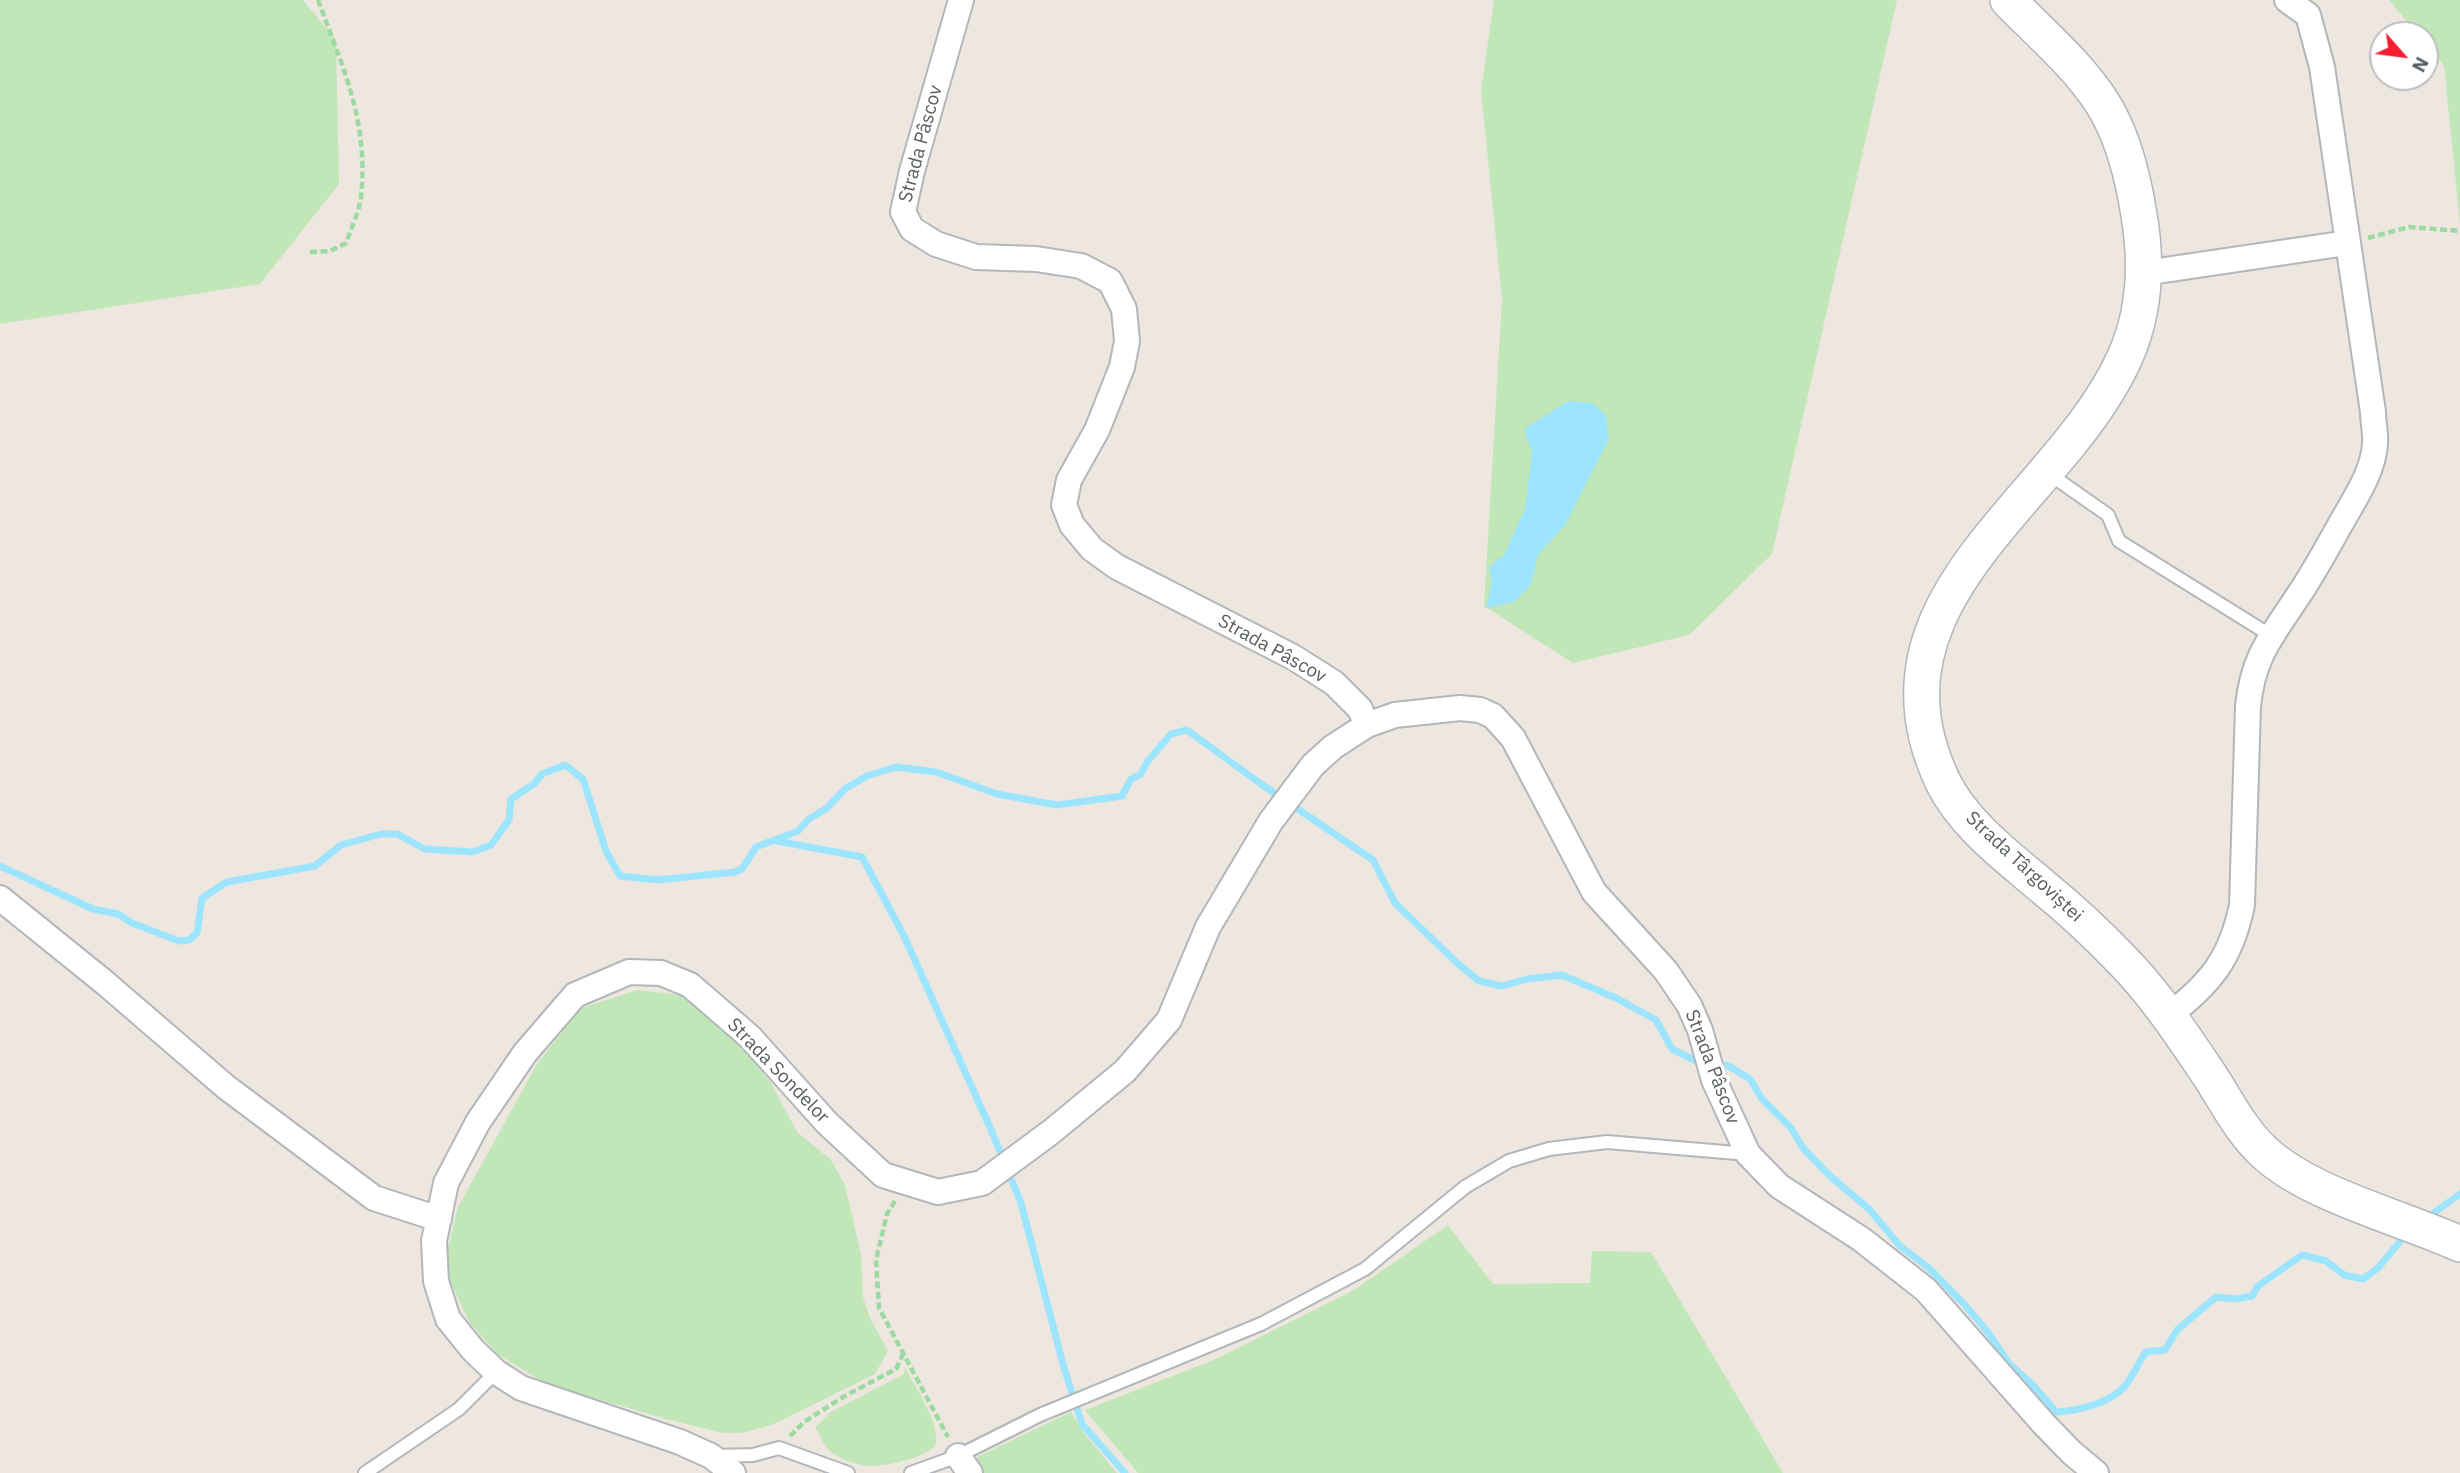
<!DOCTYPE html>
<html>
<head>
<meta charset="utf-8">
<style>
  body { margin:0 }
  #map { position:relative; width:2460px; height:1473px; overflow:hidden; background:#ede7df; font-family:"IBM Plex Sans",sans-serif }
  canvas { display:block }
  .north { position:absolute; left:2369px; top:21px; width:70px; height:70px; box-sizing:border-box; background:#fff; border:2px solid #bcbfc0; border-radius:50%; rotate:118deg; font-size:19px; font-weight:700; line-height:28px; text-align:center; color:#585e62 }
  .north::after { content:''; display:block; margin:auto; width:24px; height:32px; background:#f51d30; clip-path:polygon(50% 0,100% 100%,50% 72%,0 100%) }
</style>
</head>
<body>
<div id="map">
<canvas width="2460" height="1473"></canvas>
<div class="north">N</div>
</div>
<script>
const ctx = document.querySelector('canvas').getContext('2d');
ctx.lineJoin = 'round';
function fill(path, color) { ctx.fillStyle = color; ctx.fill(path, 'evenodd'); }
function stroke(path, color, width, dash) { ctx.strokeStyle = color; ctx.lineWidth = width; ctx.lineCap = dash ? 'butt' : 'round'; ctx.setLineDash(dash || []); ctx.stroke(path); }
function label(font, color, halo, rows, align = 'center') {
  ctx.font = font + ' "IBM Plex Sans",sans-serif'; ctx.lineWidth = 7; ctx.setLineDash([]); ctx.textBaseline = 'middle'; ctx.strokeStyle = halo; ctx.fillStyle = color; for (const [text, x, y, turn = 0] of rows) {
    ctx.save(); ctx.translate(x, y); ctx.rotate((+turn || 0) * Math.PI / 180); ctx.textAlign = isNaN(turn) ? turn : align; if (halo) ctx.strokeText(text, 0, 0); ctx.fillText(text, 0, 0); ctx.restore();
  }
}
fill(new Path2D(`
  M0 0H303L336 40 339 184 260 284 0 324Z
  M1494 0H1897L1772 554 1689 635 1573 663 1484 606 1502 299 1481 91Z
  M2389 0H2460V224L2444 66 2425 43V35H2418Z
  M638 990 680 995 724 1024 771 1083 797 1132 831 1160 845 1185 861 1255 863 1297 870 1318 888 1351 875 1374 772 1425 741 1433H723L666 1419 547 1384 497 1354 469 1322 450 1280 445 1260 458 1207 537 1064 581 1008Z
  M1448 1225 1493 1284 1590 1283 1592 1251 1651 1252 1783 1473H1138L1085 1410 1216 1359 1354 1290Z
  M905 1367C914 1384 940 1425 936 1443 932 1457 885 1466 871 1466 860 1466 839 1459 830 1451 824 1446 820 1435 815 1428L829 1413 904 1374Z
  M1071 1412 1084 1433 1117 1473H980L974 1465 977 1457Z`), '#c1e7b9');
fill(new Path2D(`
  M1568 401 1593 403 1606 416 1609 439 1565 525 1538 555 1531 585 1514 602 1486 608 1492 582 1489 567 1504 555 1525 509 1532 452 1524 429Z`), '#9de5ff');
stroke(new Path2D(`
  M777 841 862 857 904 936 992 1132 1021 1203 1064 1368 1082 1424 1125 1473
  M0 866 93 909 118 914 132 923 179 941 189 940 197 933 202 898 227 882 315 866 341 845 381 834H397L425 849 473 852 491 845 509 820 511 799 534 784 542 774 565 765 583 779 606 851 620 876 658 880 735 872 742 869 756 847 798 831 809 819 827 808 846 788 867 776 896 767 936 772 997 794 1057 805 1122 796 1131 779 1141 774 1147 762 1171 734 1187 730 1261 784 1373 860 1395 903 1456 962 1479 981 1502 986 1527 979 1562 975 1616 998 1656 1020 1672 1049 1696 1061 1729 1066 1750 1079 1762 1099 1791 1128 1803 1148 1829 1175 1869 1209 1900 1246 1929 1268 1964 1304 1987 1331 2011 1366 2033 1385 2056 1412C2077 1411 2105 1404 2121 1390 2131 1381 2138 1363 2146 1352L2165 1350 2177 1330 2216 1297 2235 1299 2252 1296 2258 1286 2302 1255 2326 1261 2344 1275 2363 1279 2378 1268 2401 1240
  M2435 1212 2460 1194`), '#9de5ff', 7);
const service = new Path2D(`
  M2048 473 2108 515 2119 541 2270 635
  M714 1456 753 1455 779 1448 848 1473
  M365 1473 459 1409 496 1372
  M911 1473 958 1456 1040 1415 1261 1324 1365 1269 1465 1187 1509 1161 1549 1149 1607 1142 1748 1154`);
const minor = new Path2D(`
  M961 0 912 171 903 212 912 229 936 244 976 257 1036 259 1081 266 1110 281 1124 309 1127 341 1122 367 1097 430 1069 480 1064 505 1072 525 1092 549 1117 567 1293 657 1334 683 1360 709 1367 725
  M2144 273 2347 243
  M0 898 104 982 226 1087 374 1198 439 1219
  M2168 1016C2210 984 2231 959 2242 905L2248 706C2253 656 2272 636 2298 596 2315 571 2329 544 2344 518 2357 495 2373 471 2375 444 2376 434 2373 422 2373 412L2322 67 2308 15 2287 0
  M958 1456 970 1473
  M733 1473 711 1456 680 1442 521 1388 496 1372 473 1350 448 1319 436 1281 434 1241 446 1183 478 1122 525 1053 575 995 629 972 661 973 690 985 750 1037 827 1123 883 1175 938 1192 982 1183 1051 1132 1125 1071 1169 1020 1208 927 1271 821 1313 765 1333 747 1367 725 1395 715 1460 708 1480 710 1493 716 1513 738 1594 892 1666 971 1689 1005 1700 1030 1714 1080 1748 1154 1779 1186 1861 1239 1926 1290 2043 1423 2071 1452 2096 1473`);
const secondary = new Path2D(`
  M2008 0C2039 32 2076 63 2101 101 2122 133 2133 176 2139 215 2147 262 2145 312 2125 357 2061 501 1855 598 1943 782 1964 825 2008 857 2043 887 2070 909 2096 933 2120 958 2154 992 2181 1033 2208 1073 2226 1100 2240 1130 2264 1152 2308 1194 2403 1218 2460 1244`);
stroke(service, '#b2b7bc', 16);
stroke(minor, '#b2b7bc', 28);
stroke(secondary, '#b1b7bc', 38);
stroke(new Path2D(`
  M2368 238 2409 227 2460 231
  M310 252 330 251 346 243C351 229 359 212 361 197 369 122 343 68 318 0
  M895 1201 887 1214 876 1260 879 1308 948 1437
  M790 1436 804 1422 843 1397 896 1369 903 1354`), '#9bdaa1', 4.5, [7, 3.5]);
stroke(service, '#fff', 12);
stroke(minor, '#fff', 24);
stroke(secondary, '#fff', 35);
label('19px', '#585e62', '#fff', [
  ["Strada Pâscov",921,144,-75],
  ["Strada Pâscov",1272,649,29],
  ["Strada Târgoviștei",2024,867,43],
  ["Strada Pâscov",1712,1067,69],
  ["Strada Sondelor",778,1071,46]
]);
</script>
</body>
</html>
